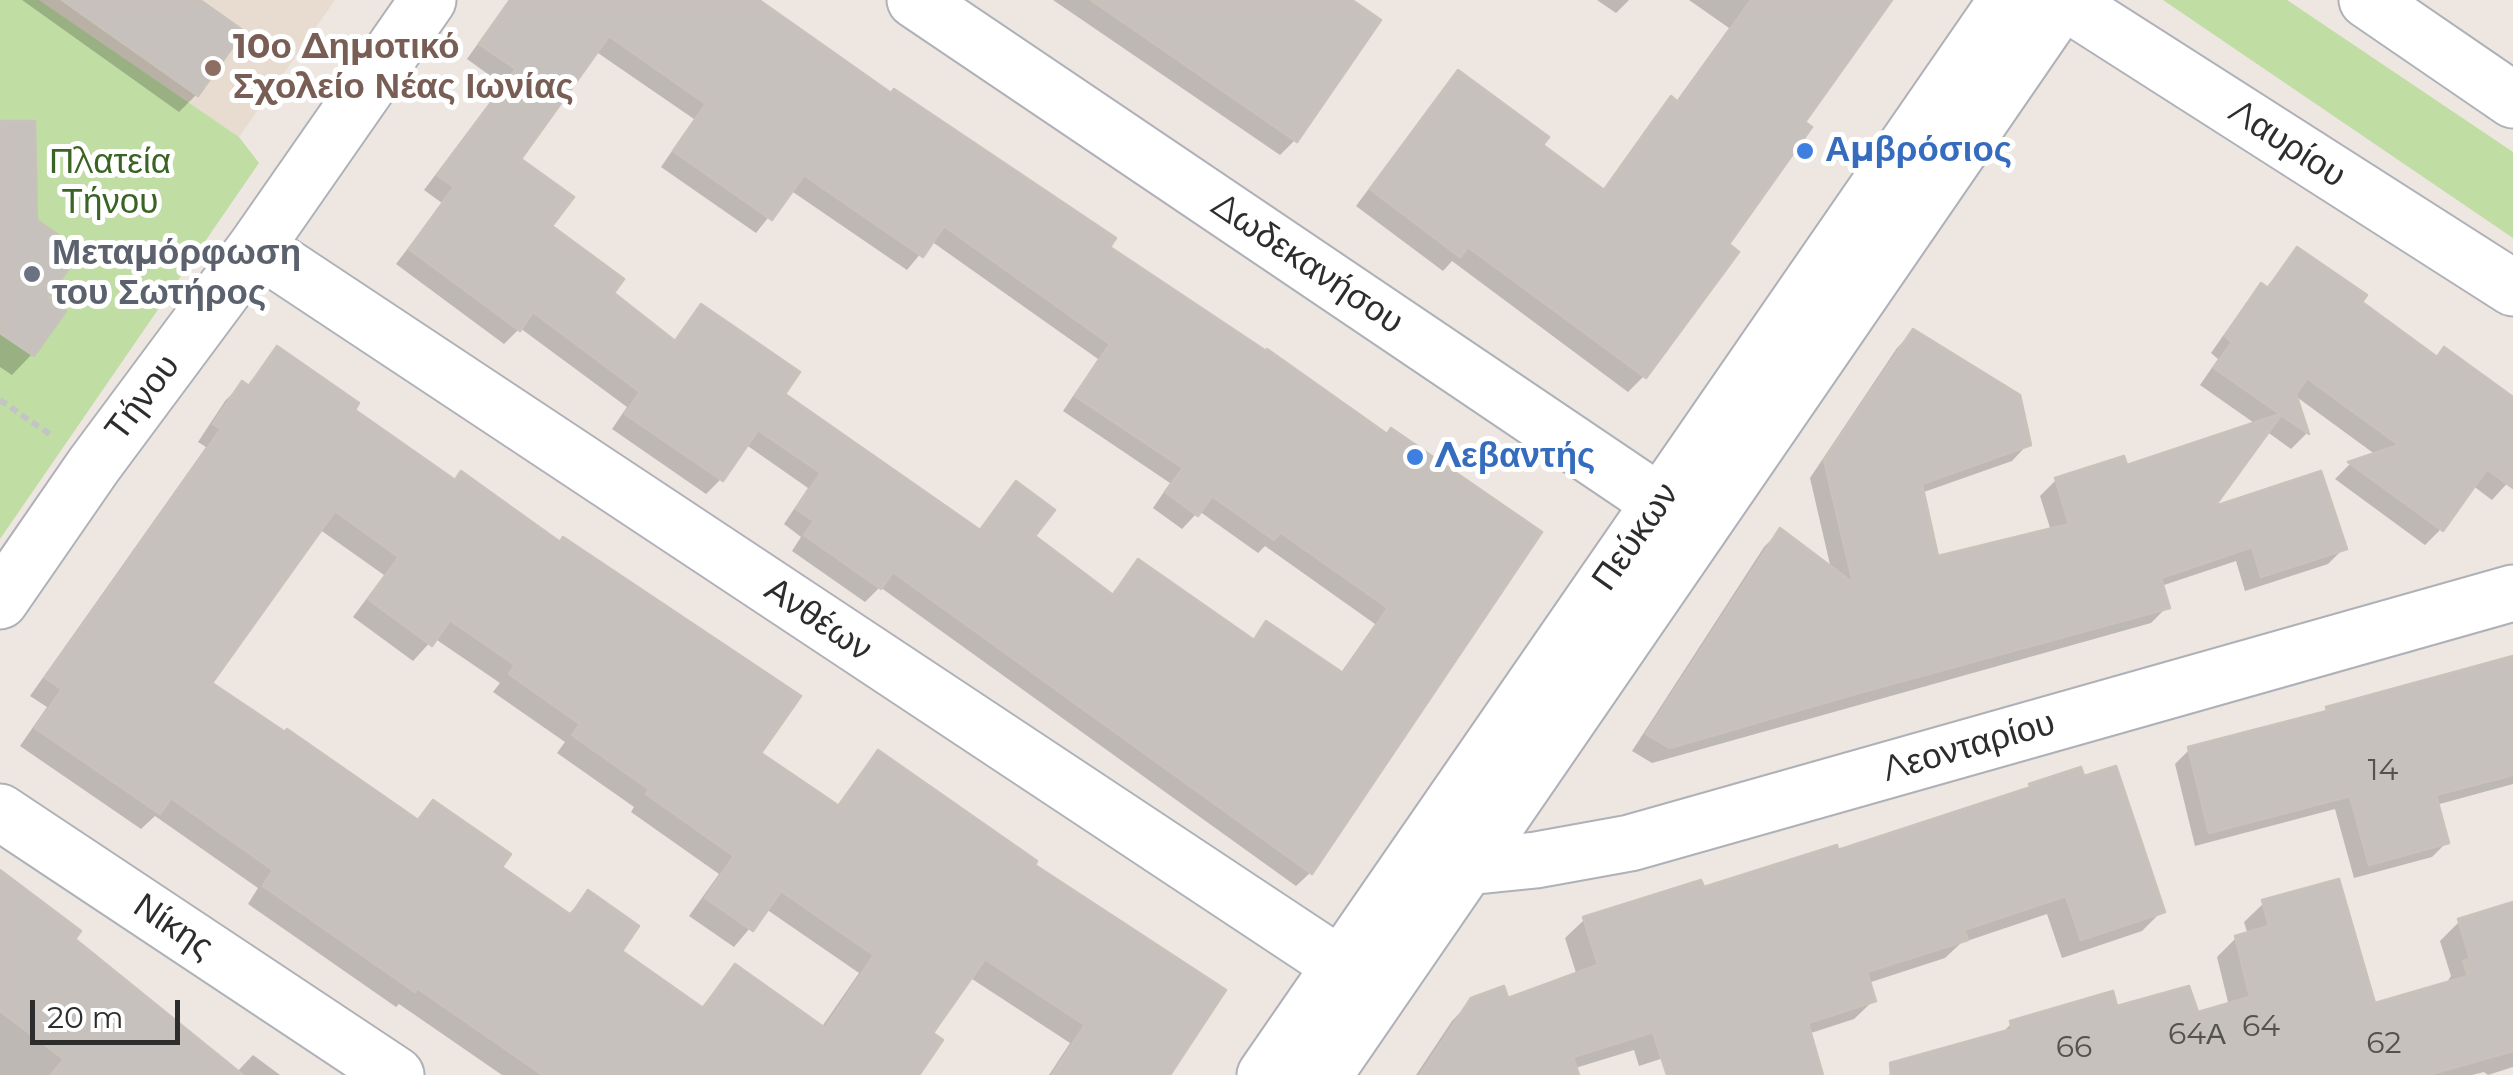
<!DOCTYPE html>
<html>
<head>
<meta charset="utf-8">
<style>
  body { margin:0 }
  #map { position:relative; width:2513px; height:1075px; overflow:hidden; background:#ede6e1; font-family:Montserrat,sans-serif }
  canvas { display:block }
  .scale { position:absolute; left:30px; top:1000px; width:150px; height:45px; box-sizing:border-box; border:5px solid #2d2d2d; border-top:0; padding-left:12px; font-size:30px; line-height:35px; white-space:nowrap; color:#2d2d2d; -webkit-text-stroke:8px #fff; paint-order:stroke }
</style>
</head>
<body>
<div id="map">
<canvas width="2513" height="1075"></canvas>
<div class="scale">20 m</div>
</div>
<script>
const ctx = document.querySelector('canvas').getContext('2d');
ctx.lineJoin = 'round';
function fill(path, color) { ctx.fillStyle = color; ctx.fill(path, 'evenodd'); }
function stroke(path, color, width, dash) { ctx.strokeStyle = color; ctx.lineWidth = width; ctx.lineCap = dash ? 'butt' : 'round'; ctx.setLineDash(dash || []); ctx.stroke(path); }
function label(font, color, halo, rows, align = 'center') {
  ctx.font = font + ' Montserrat,sans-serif'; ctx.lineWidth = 10; ctx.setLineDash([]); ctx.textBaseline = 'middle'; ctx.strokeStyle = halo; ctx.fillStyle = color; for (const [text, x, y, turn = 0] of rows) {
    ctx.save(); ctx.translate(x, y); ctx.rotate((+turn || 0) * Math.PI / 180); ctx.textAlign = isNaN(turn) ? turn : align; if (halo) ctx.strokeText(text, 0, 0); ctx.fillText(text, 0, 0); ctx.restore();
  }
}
fill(new Path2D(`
  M39 0H335L239 137Z`), '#e8dcd0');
fill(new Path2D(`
  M0 0H39L239 137 259 163 0 539Z
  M2163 0H2287L2513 152V238Z`), '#c0dda4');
fill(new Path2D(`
  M22 0H196L240 31 196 95 179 112Z
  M509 0H729L1107 247 1386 436 1539 533 1311 872 1296 886 880 587 865 602 792 551 801 537 784 524 808 488 745 444 721 479 706 494 612 429 627 407 520 328 504 344 396 264 442 203 424 190 503 85 467 59ZM595 51 694 119 661 167 756 233 790 190 907 270 931 241 1098 359 1063 411 1170 483 1153 508 1182 529 1199 511 1258 553 1265 546 1375 624 1340 674 1267 625 1251 641 1138 562 1110 596 1031 537 1017 485 978 532 781 395 701 307 673 342 610 294 548 227 518 159Z
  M1053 0H1348L1295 140 1280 155Z
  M1597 0H1629L1616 13Z
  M1689 0H1889L1802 122 1725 244 1736 252 1644 376 1628 392 1452 261 1443 271 1356 206 1443 89 1458 74 1539 146 1602 191 1656 115 1671 100 1675 103 1729 28Z
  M0 180 35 221 45 299 32 354 12 375 0 367Z
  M2298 250 2359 302 2436 359 2513 400V477L2492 500 2472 485 2441 529 2425 545 2335 479 2350 464 2376 455 2294 395 2306 434 2291 449 2266 431 2208 510 2344 548 2328 564 2245 591 2236 561 2161 586 2167 607 2151 623 1652 763 1632 751 1764 547 1780 531 1831 569 1810 478 1897 348 1913 332 2028 444 2012 461 1921 493 1936 559 2051 531 2040 496 2056 480 2125 468 2257 425 2200 385 2218 359 2211 353 2246 303 2262 287 2265 289Z
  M277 349 758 753 836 807 862 771 879 754 1031 865 1167 1075H1049L1070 1043 969 977 930 1033 916 1075H502L399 1004 396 1007 248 904 258 888 155 816 141 829 20 746 47 707 30 696 206 447 198 442 225 401 242 384 246 387ZM319 529 384 575 353 617 413 661 434 638 500 683 493 692 565 742 557 753 634 807 631 812 719 874 689 916 734 947 766 909 859 973 821 1028 735 967 700 1009 619 952 588 893 567 916 499 867 433 803 415 821 208 683Z
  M2513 659V784L2436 805 2446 843 2432 857 2354 878 2335 809 2195 846 2175 764 2189 750 2322 715 2327 710Z
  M2031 786 2162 911 2142 931 2062 958 2047 914 1961 943 1945 958 1868 983 1874 1000 1854 1019 1808 1034 1820 1075H1696L1688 1050 1639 1066 1634 1050 1572 1069 1566 1075H1416L1452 1021 1472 1000 1507 1001 1577 976 1565 938 1585 919 1837 853 2026 792Z
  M0 873 72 940 236 1073 253 1055 280 1075H0Z
  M2264 903 2373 1006 2445 985 2451 976 2440 941 2460 921 2513 904V1067L2488 1075 2484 1072 2472 1075H1889L1901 1062 2000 1035 2011 1024 2116 1009 2196 1016 2229 1006 2217 957 2236 938 2248 935 2244 922Z`), '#0003');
const building = new Path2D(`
  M62 0H200L244 31 198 96Z
  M510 0H759L891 93 894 89 1116 238 1110 247 1266 351 1267 349 1387 434 1391 428 1542 532 1312 874 893 572 881 589 804 535 814 521 796 509 821 473 758 430 723 481 625 414 640 392 533 312 520 331 409 249 454 187 437 175 516 69 479 44ZM609 36 706 104 673 151 772 220 804 175 923 257 944 226 1110 344 1075 396 1183 468 1165 492 1198 516 1212 496 1274 540 1280 532 1388 608 1343 673 1266 621 1254 640 1138 559 1113 595 1035 536 1055 510 1016 481 980 530 785 394 800 372 701 304 675 341 614 293 624 279 552 226 574 197 521 159Z
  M1091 0H1352L1381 20 1297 142Z
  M1751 0H1892L1805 122 1812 127 1729 244 1739 252 1646 378 1468 247 1460 257 1370 189 1458 70 1549 137 1543 145 1604 190 1671 96 1678 102Z
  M0 121H35L37 220 81 251 48 298 66 311 34 356 0 333Z
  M2297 247 2367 295 2362 302 2437 357 2444 347 2513 397V488L2487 469 2443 531 2348 462 2399 445 2307 378 2296 394 2309 434 2281 415 2215 506 2321 471 2347 549 2261 577 2252 547 2161 578 2170 608 1855 694 1670 748 1646 734 1780 528 1853 583 1824 460 1913 329 2020 395 2031 445 1922 484 1938 556 2069 524 2055 478 2124 456 2127 465 2280 414 2214 368 2232 342 2225 336 2261 283 2268 288Z
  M277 346 359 403 355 410 455 480 461 471 560 542 563 537 801 696 761 753 839 806 878 750 1037 861 1035 865 1226 990 1170 1075H1052L1085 1025 985 959 933 1033 943 1040 919 1075H543L417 988 415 992 263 886 273 870 171 798 160 814 35 728 62 689 45 678 221 429 213 424 242 381 249 386ZM335 511 399 557 368 599 432 646 450 620 515 665 509 674 580 724 572 735 649 789 646 794 734 856 705 898 753 931 781 891 874 955 825 1028 735 964 703 1008 622 951 639 926 588 890 571 915 502 867 511 854 433 800 418 820 287 729 285 732 212 683Z
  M2513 656V775L2436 795 2449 843 2369 865 2350 796 2209 833 2188 747 2327 711 2326 707Z
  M2116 766 2165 912 2081 940 2066 896 1964 930 1968 940 1867 972 1876 1001 1808 1023 1823 1075H1667L1653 1032 1573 1057 1579 1075H1420L1471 998 1504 986 1508 998 1598 965 1583 917 1701 880 1704 887 1837 845 1838 850 2031 787 2029 784 2081 767 2084 776Z
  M0 870 81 931 75 939 243 1075H51L64 1059 0 1011Z
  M2339 879 2375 1003 2468 976 2463 961 2470 959 2458 919 2513 902V1051L2428 1075H1891L1890 1063 2012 1029 2010 1021 2113 991 2117 1006 2189 986 2198 1012 2250 997 2235 936 2269 926 2262 900Z`);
fill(building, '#c6c1bc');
stroke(building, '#c8c2bb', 2.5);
const street = new Path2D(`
  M915 0 1699 529
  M2062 0 2513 288
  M2367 0 2513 100
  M256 247 1379 991
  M0 601 94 465 256 247 428 0
  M0 812 396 1075
  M1435 844 1467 867 1536 860 1630 843 2513 593`);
const secondary = new Path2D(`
  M1265 1075 2007 0
  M1324 1075 2063 0`);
stroke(street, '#aeb1b8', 59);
stroke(secondary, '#aeb1b8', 59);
stroke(new Path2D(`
  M0 400 51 435`), '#c4c4c4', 6, [8, 5]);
stroke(street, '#fff', 55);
stroke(secondary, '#fff', 55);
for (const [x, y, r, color] of [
  [213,68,10,"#8d6e63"],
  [1805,151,10,"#3f7fe0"],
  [32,274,10,"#6b7280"],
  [1415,457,10,"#3f7fe0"]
]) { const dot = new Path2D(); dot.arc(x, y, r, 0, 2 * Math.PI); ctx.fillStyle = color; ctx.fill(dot); stroke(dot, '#fff', 4); }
label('30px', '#535251', null, [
  ["14",2383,771],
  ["64",2261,1027],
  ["64Α",2197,1035],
  ["62",2384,1044],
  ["66",2074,1048]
]);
label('bold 35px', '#785e54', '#fff', [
  ["10ο Δημοτικό",233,48],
  ["Σχολείο Νέας Ιωνίας",233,88]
], 'left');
label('35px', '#2d2d2d', '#fff', [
  ["Λαυρίου",2287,144,33],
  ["Δωδεκανήσου",1307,264,34],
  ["Τήνου",143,398,-53],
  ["Πεύκων",1636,537,-55],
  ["Ανθέων",818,620,34],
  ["Λεονταρίου",1969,747,-16],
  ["Νίκης",173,927,34]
]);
label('bold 35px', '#366cbe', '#fff', [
  ["Αμβρόσιος",1825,151],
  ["Λεβαντής",1435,457]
], 'left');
label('35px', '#3a6423', '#fff', [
  ["Πλατεία",110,163],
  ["Τήνου",110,203]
]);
label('bold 35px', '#5b616d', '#fff', [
  ["Μεταμόρφωση",52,254],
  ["του Σωτήρος",52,294]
], 'left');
</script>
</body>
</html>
